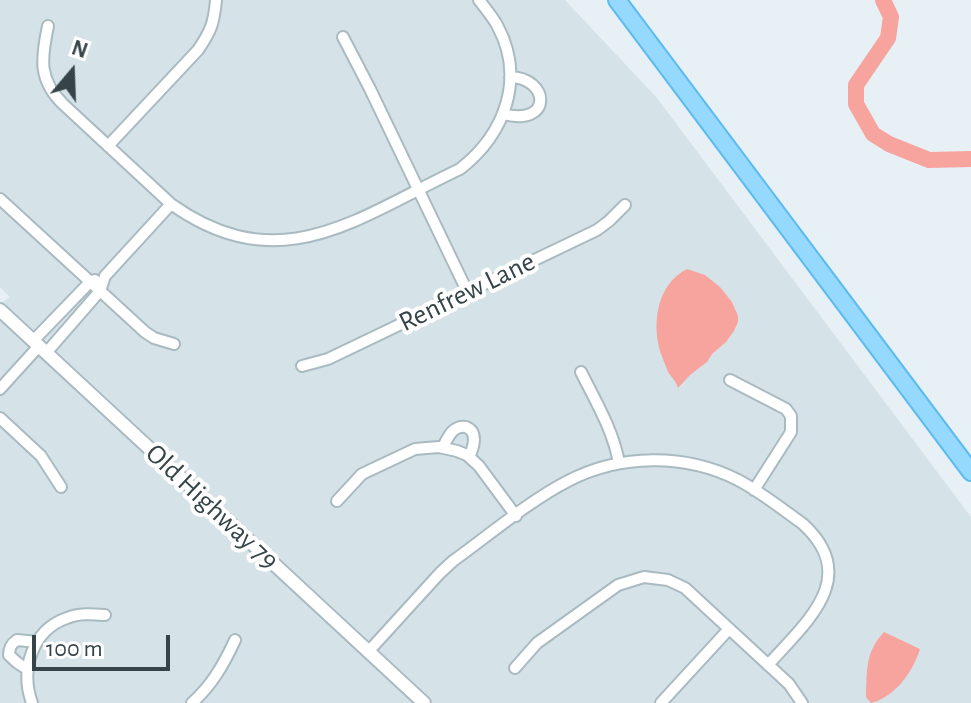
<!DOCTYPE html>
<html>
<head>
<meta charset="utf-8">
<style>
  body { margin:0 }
  #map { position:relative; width:971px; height:703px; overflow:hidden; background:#e7f0f5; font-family:"Alegreya Sans",sans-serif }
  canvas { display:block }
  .north { position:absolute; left:32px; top:32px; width:80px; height:80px; -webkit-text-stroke:6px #fff; paint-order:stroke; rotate:19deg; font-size:22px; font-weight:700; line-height:32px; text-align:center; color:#354449 }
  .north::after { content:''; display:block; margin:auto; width:28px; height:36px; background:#354449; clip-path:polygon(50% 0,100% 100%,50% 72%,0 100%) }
  .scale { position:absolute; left:32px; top:635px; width:138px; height:36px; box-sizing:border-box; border:4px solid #354449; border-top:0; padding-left:10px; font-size:24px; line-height:28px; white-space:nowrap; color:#354449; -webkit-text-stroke:6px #fff; paint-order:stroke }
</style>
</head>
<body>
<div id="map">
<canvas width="971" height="703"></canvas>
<div class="north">N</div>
<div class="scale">100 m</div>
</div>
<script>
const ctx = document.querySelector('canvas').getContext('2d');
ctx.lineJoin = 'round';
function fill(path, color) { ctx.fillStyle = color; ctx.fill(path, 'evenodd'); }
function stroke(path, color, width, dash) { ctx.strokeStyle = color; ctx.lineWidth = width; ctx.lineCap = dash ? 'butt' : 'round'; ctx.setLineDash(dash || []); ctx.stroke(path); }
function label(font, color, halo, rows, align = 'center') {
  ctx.font = font + ' "Alegreya Sans",sans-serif'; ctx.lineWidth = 8; ctx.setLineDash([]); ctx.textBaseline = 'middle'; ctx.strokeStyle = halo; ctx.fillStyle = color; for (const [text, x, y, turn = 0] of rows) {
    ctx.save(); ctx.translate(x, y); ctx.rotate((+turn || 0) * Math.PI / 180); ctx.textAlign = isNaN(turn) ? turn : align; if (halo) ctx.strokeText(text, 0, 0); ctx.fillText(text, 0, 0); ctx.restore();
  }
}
fill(new Path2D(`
  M0 0H565L657 98 971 517V703H0V304L10 297 0 287Z`), '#d5e3e9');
fill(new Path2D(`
  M687 269 705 275 720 287 732 302 738 316V322L734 331 726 342 712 354 707 362 690 375 678 388C676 381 672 378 668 372 666 367 663 359 661 354 651 324 657 284 687 269Z
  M884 632 920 649C913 672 895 697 871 703L866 697C867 671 865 652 884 632Z`), '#f7a49f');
stroke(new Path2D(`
  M883 0 891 17 888 38 856 85V104L873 134 889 144 929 160 971 159`), '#f7a49f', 16);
const minor = new Path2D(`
  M48 26C41 59 38 80 64 105L171 204C281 282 358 217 460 169 505 134 526 78 497 25 492 16 485 8 479 0
  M343 37 370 89 467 291
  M503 114C553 127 550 78 510 77
  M108 146 198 50C211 31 214 23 216 0
  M0 199 145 332 154 338 174 344
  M33 341 90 282 95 280
  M46 353 100 291 105 276 171 204
  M302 366 328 359 597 230 609 221 625 205
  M581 372C596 402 613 430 619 463
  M730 380 786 409 791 416V432L754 490
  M0 389 39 346
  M0 418 41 456 61 487
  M443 447C446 441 449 434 454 430 458 427 461 426 466 427 479 432 473 449 469 457
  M337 501 362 474 415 449 439 447 457 451 467 455 479 466 516 516
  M368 652 440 573 453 561C488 536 529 501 568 481 620 454 685 453 738 480 761 492 782 509 803 524 862 578 805 623 768 665
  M515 668 537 643 618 585 644 577 668 580 685 588 789 684 802 703
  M28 669C20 666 15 661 9 655 9 648 11 644 17 640L37 642
  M32 703C20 670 32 630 67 618 79 613 92 614 105 615
  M192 703C212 685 224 664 235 640
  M661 703 729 629`);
const tertiary = new Path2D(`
  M0 310 424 703`);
const primary = new Path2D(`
  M617 0 971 472`);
stroke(minor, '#a9bac1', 14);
stroke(tertiary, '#a9bac1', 16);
stroke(primary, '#5cbbee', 20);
stroke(minor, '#fff', 10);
stroke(tertiary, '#fff', 12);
stroke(primary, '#96d9ff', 16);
label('28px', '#354449', '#fff', [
  ["Renfrew Lane",467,292,-26],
  ["Old Highway 79",212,507,43]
]);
</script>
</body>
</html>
